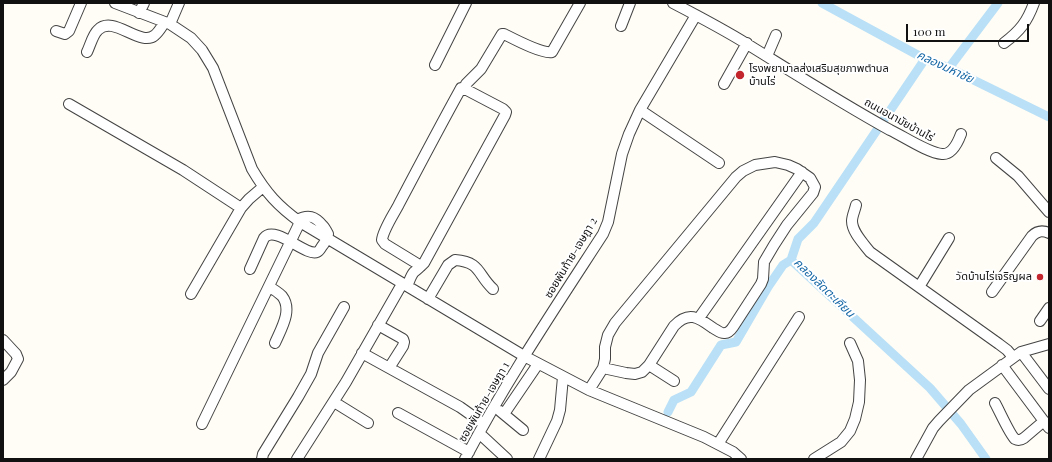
<!DOCTYPE html>
<html>
<head>
<meta charset="utf-8">
<style>
  body { margin:0 }
  #map { position:relative; width:1052px; height:462px; overflow:hidden; background:#fffdf5; font-family:"Playfair Display",serif }
  canvas { display:block }
  .frame { position:absolute; inset:0; border:4px solid #111; pointer-events:none }
  .scale { position:absolute; left:906px; top:24px; width:123px; height:18px; box-sizing:border-box; border:2px solid #111; border-top:0; padding-left:5px; font-size:12px; line-height:14px; white-space:nowrap; color:#111; -webkit-text-stroke:3px #fff; paint-order:stroke }
</style>
</head>
<body>
<div id="map">
<canvas width="1052" height="462"></canvas>
<div class="frame"></div>
<div class="scale">100 m</div>
</div>
<script>
const ctx = document.querySelector('canvas').getContext('2d');
ctx.lineJoin = 'round';
function stroke(path, color, width, dash) { ctx.strokeStyle = color; ctx.lineWidth = width; ctx.lineCap = dash ? 'butt' : 'round'; ctx.setLineDash(dash || []); ctx.stroke(path); }
function label(font, color, halo, rows, align = 'center') {
  ctx.font = font + ' "Playfair Display","Noto Sans Thai",serif'; ctx.lineWidth = 4; ctx.setLineDash([]); ctx.textBaseline = 'middle'; ctx.strokeStyle = halo; ctx.fillStyle = color; for (const [text, x, y, turn = 0] of rows) {
    ctx.save(); ctx.translate(x, y); ctx.rotate((+turn || 0) * Math.PI / 180); ctx.textAlign = isNaN(turn) ? turn : align; if (halo) ctx.strokeText(text, 0, 0); ctx.fillText(text, 0, 0); ctx.restore();
  }
}
stroke(new Path2D(`
  M822 3 925 59 949 68 1049 117
  M925 59 814 223 798 239 791 260 930 388 961 424 986 459
  M949 68 961 52 998 3
  M668 412 674 400 691 392 721 345 736 342 768 287 783 265 791 260`), '#b9e0f7', 9);
const minor = new Path2D(`
  M115 3 170 24 191 38 202 50 213 68 252 169C266 193 278 206 300 222L524 356 589 390 704 437 733 452 741 459
  M673 3C698 16 723 29 747 44 794 73 841 103 890 130 903 136 928 153 942 154 952 155 958 142 961 134
  M139 13 144 3
  M170 24 179 3
  M621 26 630 3
  M56 31 65 34 69 31 81 3
  M1004 43C1020 31 1027 22 1034 3
  M87 52C90 46 93 34 98 30 113 14 141 48 155 35 159 32 162 26 165 22
  M767 56 776 35
  M435 65 466 3
  M466 84 481 69 502 34H504C514 39 542 54 552 52L580 3
  M724 84 747 43
  M69 104 183 170 241 208
  M640 110 719 163
  M996 158 1018 176 1049 212
  M856 205C855 210 852 216 852 221 852 232 863 243 870 252L999 344 1007 350 1013 357
  M250 269 264 238C275 224 306 257 317 252 320 251 321 247 323 245 325 242 328 238 328 234 327 232 325 228 323 226 315 216 308 214 297 220
  M407 286C409 282 411 275 414 272 418 269 421 266 424 263L505 115 506 112 503 109 463 88H461L460 90C439 128 419 166 399 204 394 214 383 230 382 240L385 244 421 266
  M269 287C273 289 278 292 282 296 293 310 281 329 275 343
  M919 287 949 238
  M992 292 1032 236C1037 231 1042 230 1049 233
  M191 294 241 208 249 199 263 187
  M428 299 448 265 455 260C481 262 477 274 493 289
  M699 318 802 172
  M1040 321 1049 308
  M378 325 403 339 404 342 403 346 389 368
  M3 340 16 354 18 359 11 372 3 380
  M1021 352 1049 389
  M362 353 460 407 484 424
  M649 365 674 381
  M1002 365 1049 428
  M589 390 603 368 605 359V347L608 335 615 323 736 177 743 171 755 165 775 162 788 165 797 169 810 178 815 187 813 193 787 225 774 245 764 262 763 279 761 284 733 327C731 330 728 333 725 333 721 334 717 330 713 328 699 318 689 310 674 326L649 365 642 372 635 374 626 373 603 368
  M334 402 368 423
  M995 403C999 410 1010 435 1015 439 1019 441 1021 440 1024 438L1044 421
  M500 411 523 430
  M398 413 469 452
  M504 414 538 364
  M202 424 300 222
  M479 433 507 459
  M718 444 799 317
  M262 459 263 454 298 397 311 374 318 353 344 307
  M297 459 346 382 402 284
  M465 459C506 381 555 308 603 234L608 222 622 154 629 134 640 110 696 15
  M539 459 557 421 560 410 563 377
  M814 459 841 442 850 431 855 419 859 402 860 380 858 361 850 343
  M916 459 933 428 939 421 969 390 1021 352 1049 344`);
stroke(minor, '#444', 12);
stroke(minor, '#fff', 10);
for (const [x, y, r, color] of [
  [740,75,5,"#c4262e"],
  [1040,277,4,"#c4262e"]
]) { const dot = new Path2D(); dot.arc(x, y, r, 0, 2 * Math.PI); ctx.fillStyle = color; ctx.fill(dot); stroke(dot, '#fff', 1.5); }
label('11px', '#111', '#fff', [
  ["โรงพยาบาลส่งเสริมสุขภาพตำบล",749,69],
  ["บ้านไร่",749,82],
  ["วัดบ้านไร่เจริญผล",1032,277,"right"]
], 'left');
label('11px', '#111', '#fff', [
  ["ถนนอนามัยบ้านไร่",899,120,29],
  ["ซอยพันท้าย-เจษฎา 2",571,258,-59],
  ["ซอยพันท้าย-เจษฎา 1",484,402,-60]
]);
label('italic 12px', '#1768a6', '#fff', [
  ["คลองมหาชัย",945,67,25],
  ["คลองลัดตะเคียน",824,288,44]
]);
</script>
</body>
</html>
